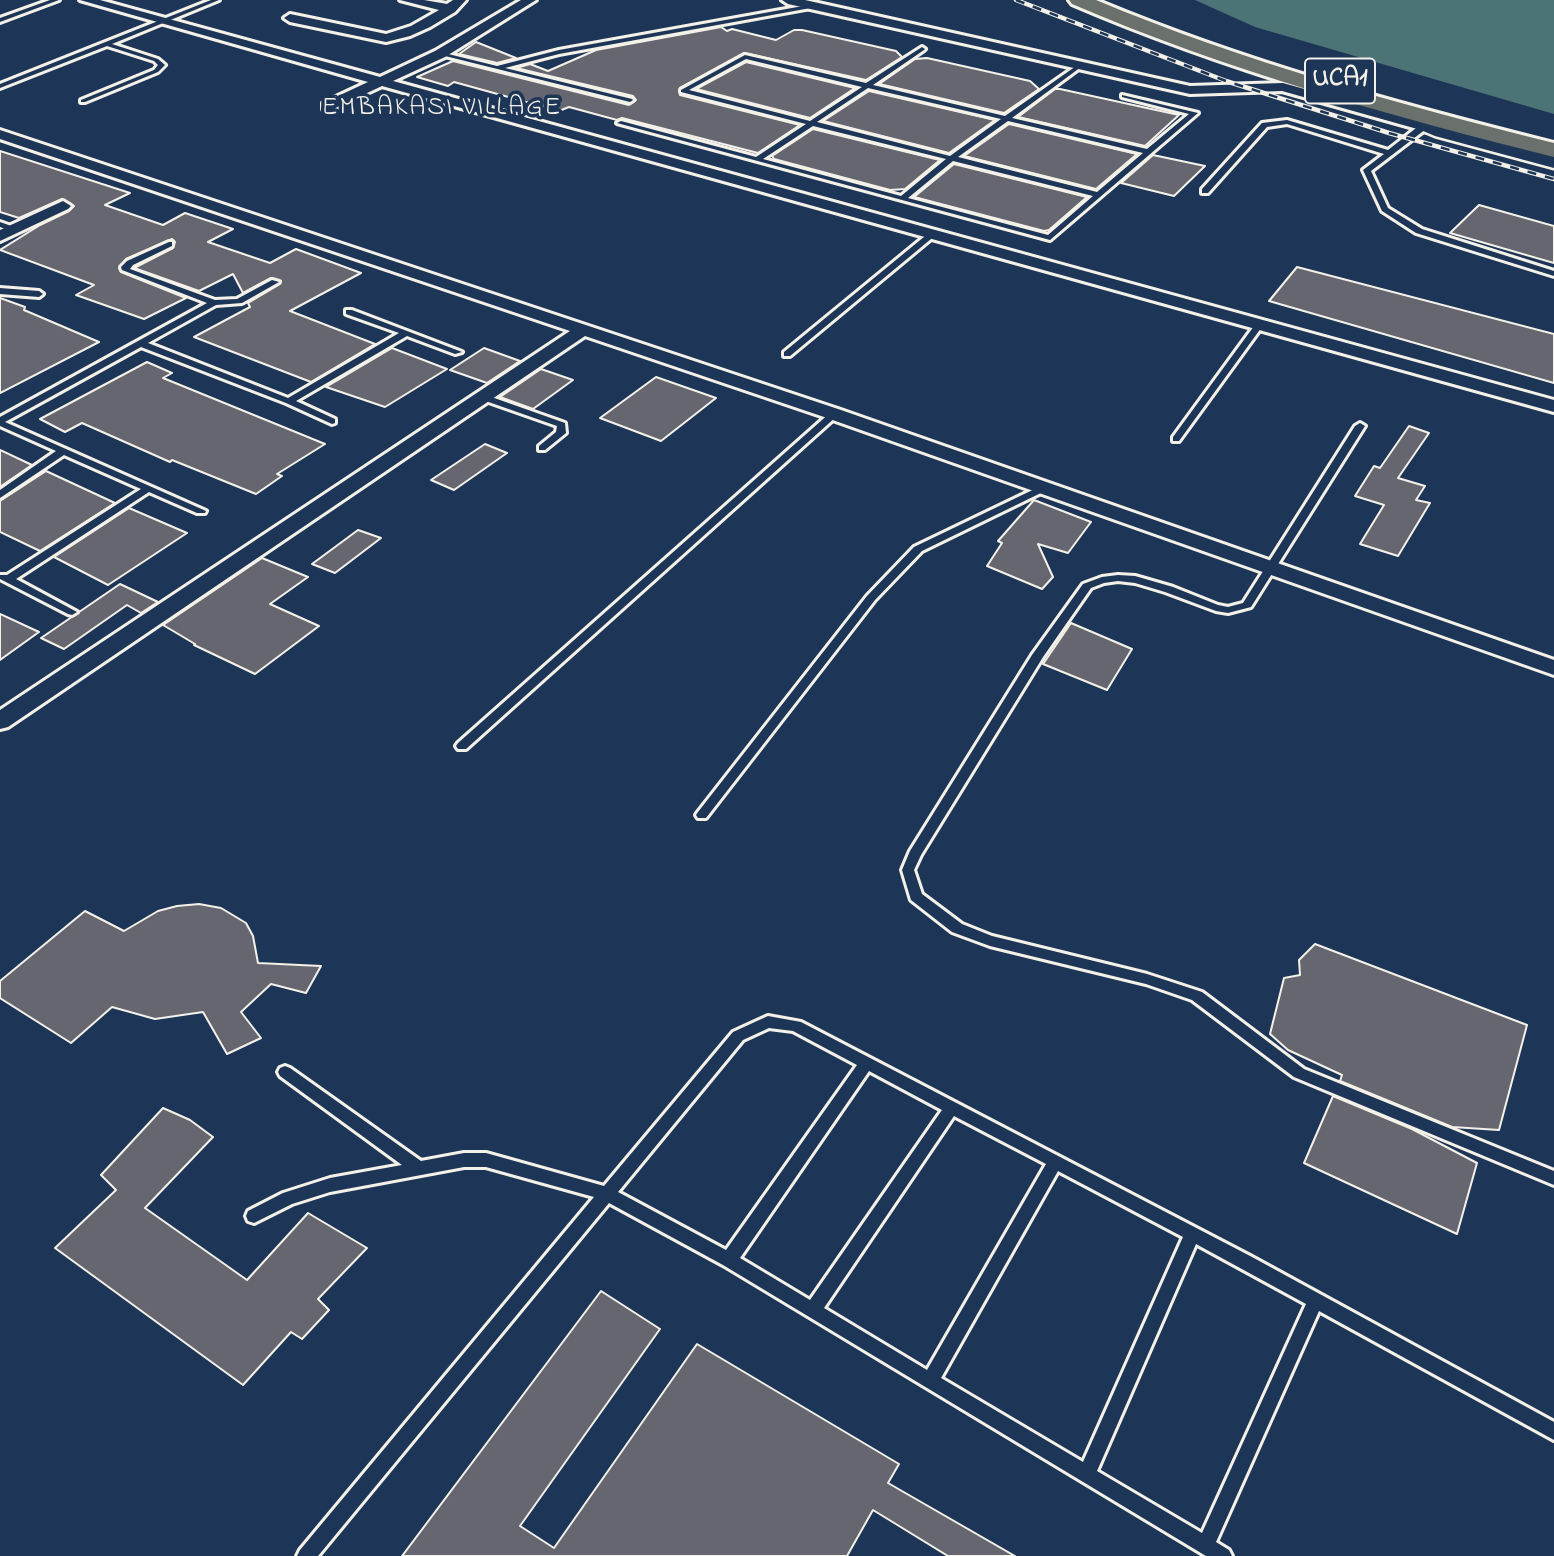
<!DOCTYPE html>
<html>
<head>
<meta charset="utf-8">
<style>
  body { margin:0 }
  canvas { display:block; background:#1d3557 }
</style>
</head>
<body>
<canvas width="1554" height="1556"></canvas>
<script>
const ctx = document.querySelector('canvas').getContext('2d');
ctx.lineJoin = 'round';
function fill(path, color) { ctx.fillStyle = color; ctx.fill(path, 'evenodd'); }
function stroke(path, color, width, dash) { ctx.strokeStyle = color; ctx.lineWidth = width; ctx.lineCap = dash ? 'butt' : 'round'; ctx.setLineDash(dash || []); ctx.stroke(path); }
function label(font, color, halo, rows, align = 'center') {
  ctx.font = font + ' "Indie Flower",sans-serif'; ctx.lineWidth = 7; ctx.setLineDash([]); ctx.textBaseline = 'middle'; ctx.strokeStyle = halo; ctx.fillStyle = color; for (const [text, x, y, turn = 0] of rows) {
    ctx.save(); ctx.translate(x, y); ctx.rotate((+turn || 0) * Math.PI / 180); ctx.textAlign = isNaN(turn) ? turn : align; if (halo) ctx.strokeText(text, 0, 0); ctx.fillText(text, 0, 0); ctx.restore();
  }
}
fill(new Path2D(`
  M1195 0H1554V114L1255 27Z`), '#4c7376');
const building = new Path2D(`
  M721 27 727 31 732 29 776 40 794 30H802L896 51 902 57 866 80 744 53 680 88V95L800 125 758 153 622 118 617 120 569 107 559 111 454 82 448 86 417 77 453 61 629 105 636 100 633 96 516 68 530 64 548 71 596 50Z
  M476 42 516 58 497 63 459 54Z
  M927 58 1030 81 1039 89 1004 113 879 84 915 59Z
  M746 62 855 88 810 118 696 89Z
  M1055 89H1060L1179 115 1145 146 1018 117Z
  M869 91 995 120 949 153 823 121Z
  M1009 124 1137 154 1096 189 964 156Z
  M813 129 940 160 905 189 890 190 774 159 772 156Z
  M0 151 130 193 105 205 163 225 185 213 233 229 208 242 270 263 296 249 361 273 290 311 375 344 311 382 194 337 250 307 248 303 280 284 281 281 271 278 243 293 233 274 199 291 134 268 173 248 175 242 172 239 126 259 119 268 121 272 186 298 144 319 76 295 94 285 0 250 40 225 69 211 74 206 62 199 19 218 0 212Z
  M1153 155 1205 166 1174 196 1121 183Z
  M954 164 1087 197 1049 230 1044 231 914 197Z
  M1479 205 1554 226V263L1450 233Z
  M1297 267 1554 334V383L1269 301Z
  M0 298 25 307 24 310 99 342 0 393Z
  M392 348 447 369 385 407 326 387Z
  M484 348 520 361 487 383 450 370Z
  M147 362 172 373 163 378 325 444 277 474 282 476 256 494 172 460 170 462 82 423 65 432 40 419Z
  M541 369 573 380 533 409 500 397Z
  M656 377 716 398 661 441 600 418Z
  M1409 426 1429 433 1398 478 1425 486 1416 500 1430 503 1398 556 1360 544 1384 505 1355 496 1374 466 1380 468Z
  M485 444 507 453 454 490 431 480Z
  M0 450 32 465 0 487Z
  M46 471 115 503 40 551 0 532V501Z
  M1034 500 1091 522 1068 553 1038 544 1053 577 1042 589 987 566 1002 543 998 541Z
  M129 508 187 533 108 585 54 557Z
  M358 530 381 538 335 573 312 564Z
  M262 558 308 577 270 604 319 626 255 674 194 645 195 644 163 625Z
  M120 584 158 602 141 613 127 605 64 649 41 638Z
  M0 614 39 632 0 660Z
  M1071 623 1132 649 1107 690 1043 664Z
  M199 904 221 908 246 923 253 936 258 963 321 966 306 993 271 984 241 1012 261 1038 227 1054 203 1012 155 1019 112 1007 71 1043 0 998V981L85 911 124 931 158 911 177 906Z
  M1315 944 1527 1025 1499 1130 1452 1127 1340 1081 1342 1075 1288 1050 1270 1034 1284 978 1300 975 1299 960Z
  M1333 1096 1412 1129 1477 1163 1457 1234 1304 1163Z
  M163 1108 190 1120 213 1137 145 1208 247 1280 308 1213 367 1248 318 1299 329 1310 302 1339 291 1332 243 1385 55 1248 116 1190 101 1175Z
  M601 1291 660 1329 520 1526 554 1548 697 1344 899 1464 888 1483 1015 1556H948L873 1510 847 1556H402Z`);
fill(building, '#666670');
stroke(building, '#f4f1e8', 2);
const service = new Path2D(`
  M50 0H59L0 22V18Z
  M211 0H219L112 44 158 59 165 65 158 72 85 102H81V100L154 70 158 65 154 61 107 46 0 88V84Z
  M814 4 816 7 559 54 505 68 632 99 633 100 630 102 437 54 440 52 497 66 559 50Z
  M922 47 925 49 924 50 873 85 1005 116 1079 64 1081 65V67L1012 118 1147 149 1189 114 1122 97V95L1198 113 1050 240 617 123 621 121 756 157 806 124 681 92V90L745 55 866 83ZM746 59 862 87 810 121 689 90ZM868 88 1001 119 950 156 817 122ZM1008 121 1143 153 1097 192 958 157ZM813 126 946 159 901 196 763 159ZM953 161 1093 196 1048 235 908 198Z
  M1287 120 1388 150 1420 125H1426V129L1371 171 1388 208 1422 229 1554 271V276L1416 233 1382 211 1363 170 1384 154 1287 124 1267 127 1208 193H1202V189L1262 123Z
  M0 222 17 228 18 230 14 232 0 227Z
  M930 232 937 234 790 356H784V352Z
  M169 242H172V246L133 265 130 269 215 300 237 299 272 280 279 282 242 303 216 305 148 343 288 398 399 333 346 314V310H352L462 352 455 354 407 336 296 401 335 419V423L332 424 286 403 141 347 5 422 206 511 205 513H197L149 492 16 579 77 612 72 615 68 614 0 579V575H7L141 489 64 455 0 498V490L56 451 0 426V417L207 303 122 270 121 267 127 261Z
  M0 288 39 291 43 294 39 297 0 294Z
  M1257 322 1264 324 1179 441H1173V437Z
  M483 394 565 423 566 433 545 450H539V446L556 432 557 426 480 399V395Z
  M834 411 837 412V416L466 749H458L456 746 458 743 831 412Z
  M1360 423 1365 426 1251 607 1228 613 1216 611 1165 592 1135 583 1118 581 1104 583 1091 588 1043 657 921 855 914 870 922 894 962 924 992 936 1147 974 1202 992 1304 1069 1554 1171V1185L1294 1077 1192 1000 1146 984 990 946 952 932 911 900 902 870 910 851 1032 655 1083 584 1102 577 1118 575 1135 576 1173 587 1218 605 1228 607 1243 603 1355 426Z
  M1043 485 1048 488 1047 490 922 551 875 600 706 818H698L696 815 698 812 867 596 914 547Z
  M768 1016 801 1022 1252 1257 1554 1422V1440L1319 1311 1216 1542 1229 1550 1232 1556H1206L723 1265 609 1203 318 1556H297L300 1550 594 1197 486 1167H464L330 1192 292 1204 254 1223 248 1221 246 1216 248 1211 283 1193 330 1178 402 1165 280 1076 278 1072 280 1068 285 1066 290 1068 421 1161 464 1153H486L604 1186 733 1032ZM769 1028 793 1031 857 1065 726 1250 618 1192 743 1040ZM869 1071 942 1110 810 1300 740 1258ZM954 1116 1046 1164 927 1370 824 1308ZM1058 1171 1183 1237 1083 1462 941 1378ZM1196 1244 1306 1304 1202 1533 1097 1471Z`);
const minor = new Path2D(`
  M80 0H100L380 77 435 51 521 0H536L445 57 393 81 1554 400V412L382 86 333 109H323V103L368 82Z
  M400 0H424L447 4 453 0H466L455 12 430 27 410 36 386 42 290 22 284 18 290 14 386 34 411 26 439 10Z
  M782 0H805L1190 86 1283 83 1433 125 1435 128 1428 132 1282 91 1190 94 788 4Z
  M0 130 841 410 1554 660V675L827 418 585 336 8 727 0 729V710L570 331 0 139Z
  M63 201 71 206 68 209 0 241V230Z`);
const secondary = new Path2D(`
  M1368 95 1449 128 1554 156V168L1435 136 1361 105 1358 101 1361 97Z`);
const primary = new Path2D(`
  M1069 0H1096C1244 62 1398 104 1554 143V157C1390 116 1228 71 1072 4Z`);
stroke(service, '#f4f1e8', 6);
stroke(minor, '#f4f1e8', 6);
stroke(secondary, '#f4f1e8', 5);
stroke(primary, '#f4f1e8', 6);
fill(service, '#1d3557');
fill(minor, '#1d3557');
fill(secondary, '#1d3557');
fill(primary, '#6a716d');
const rail = new Path2D(`
  M1016 0 1226 81 1389 133 1554 179`);
stroke(rail, '#f4f1e8', 4.5);
stroke(rail, '#1d3557', 2.5, [9]);
for (const [x, y, w] of [
  [1340,81,70]
]) { const box = new Path2D(); box.roundRect(x - w / 2, y - 22.5, w, 45, 5); ctx.fillStyle = '#1d3557'; ctx.fill(box); stroke(box, '#f4f1e8', 2); }
label('bold 26px', '#f4f1e8', null, [
  ["UCA1",1340,81]
]);
ctx.letterSpacing = '2px';
label('26px', '#f4f1e8', '#1d3557', [
  ["EMBAKASI VILLAGE",442,110]
]);
ctx.letterSpacing = '0px';
</script>
</body>
</html>
